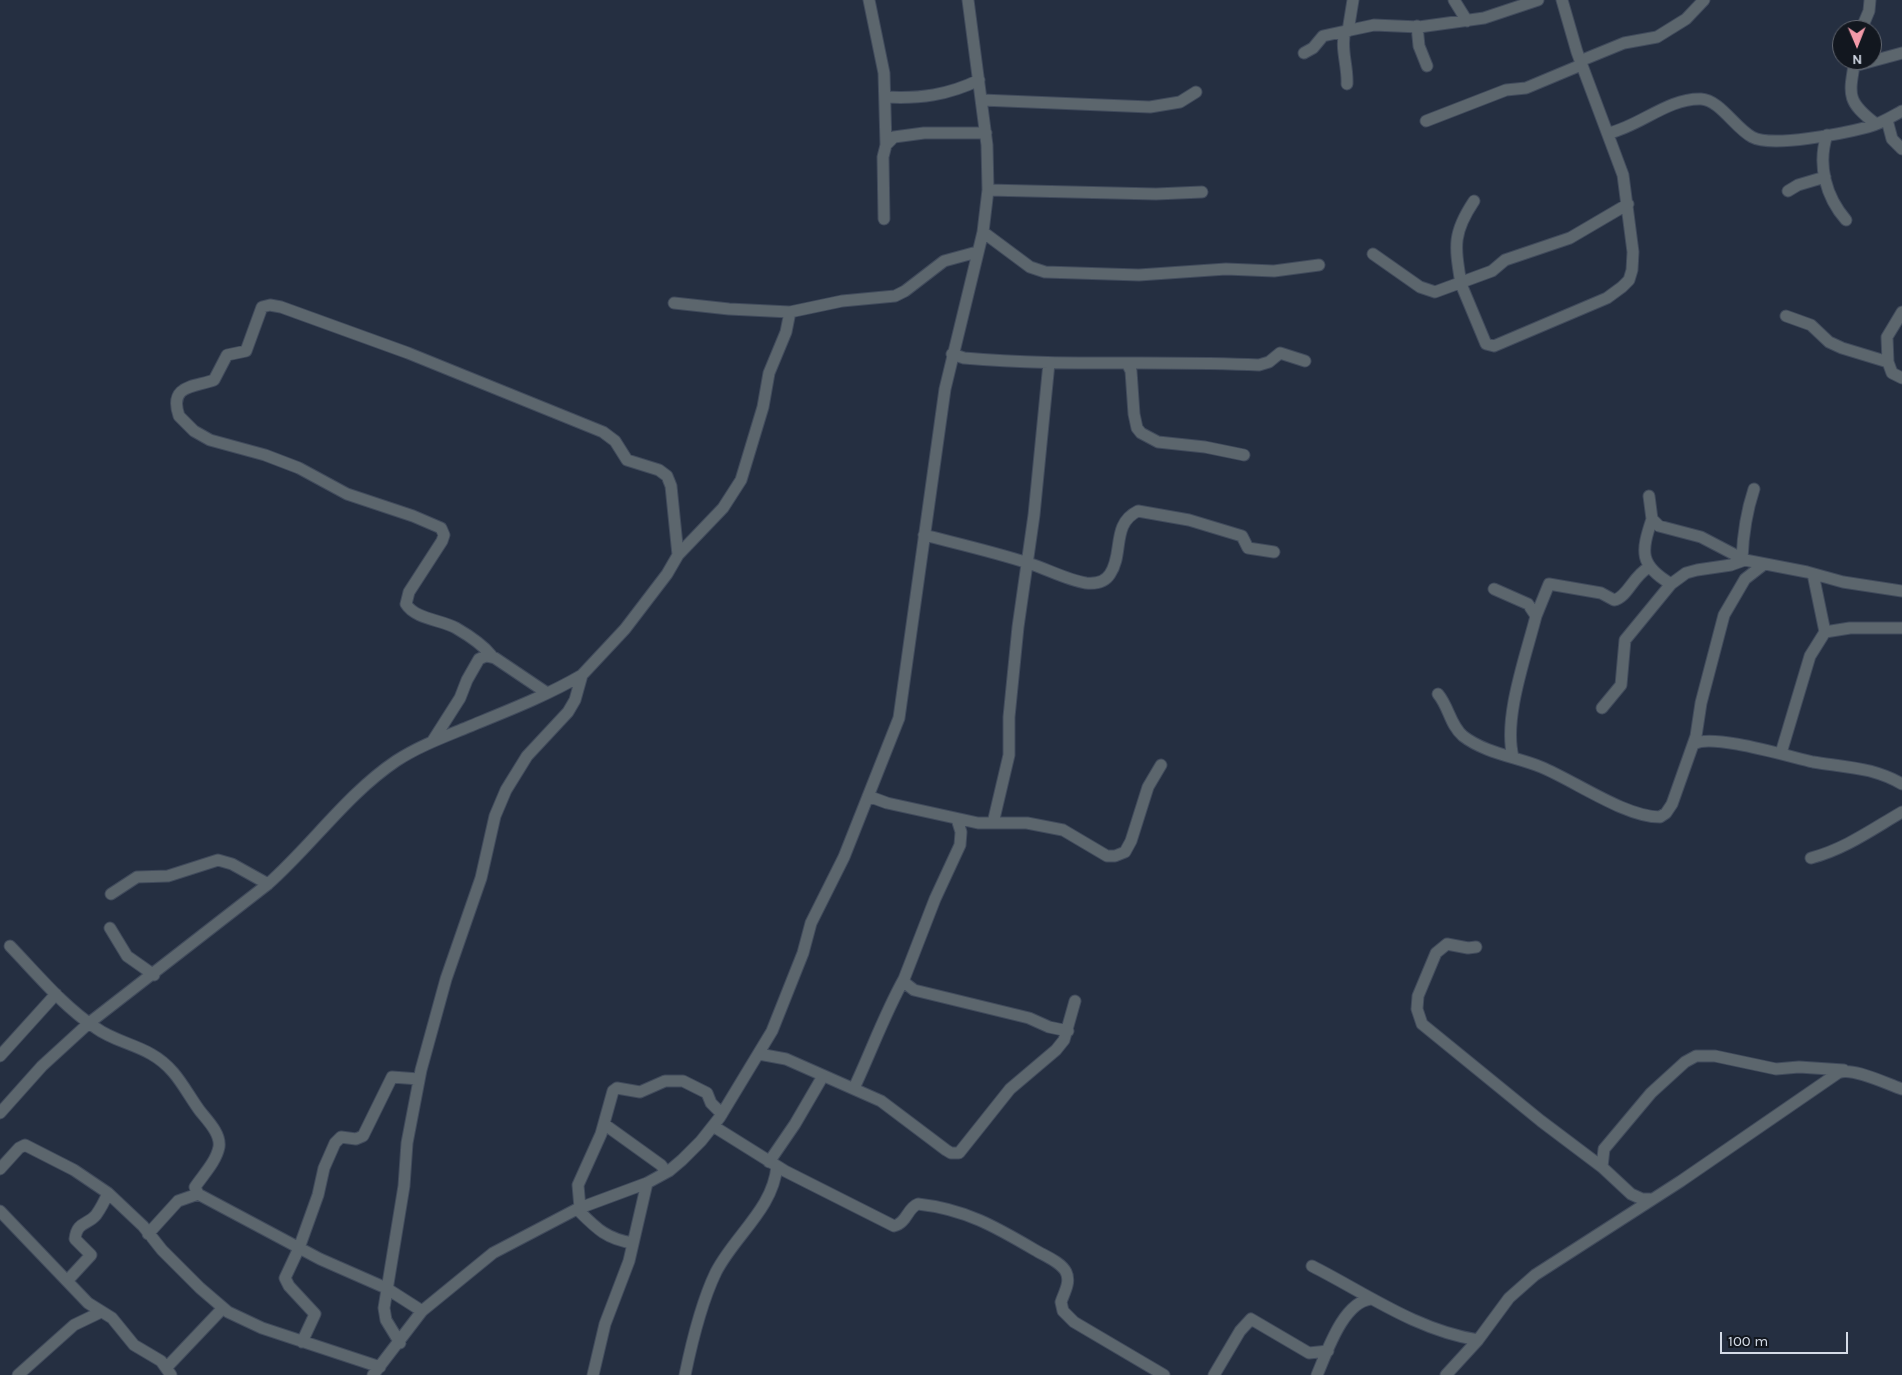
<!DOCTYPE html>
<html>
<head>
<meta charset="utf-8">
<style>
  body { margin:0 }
  #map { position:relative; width:1902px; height:1375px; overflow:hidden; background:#252f41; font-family:Karla,sans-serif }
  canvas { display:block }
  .north { position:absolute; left:1832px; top:20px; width:50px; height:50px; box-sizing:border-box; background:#12171f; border:1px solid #60656f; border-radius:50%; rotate:179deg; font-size:14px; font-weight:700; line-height:20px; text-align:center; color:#d4dbe7 }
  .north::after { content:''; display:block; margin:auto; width:18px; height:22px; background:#f39aa9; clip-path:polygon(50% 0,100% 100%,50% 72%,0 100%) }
  .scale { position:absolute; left:1720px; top:1332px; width:128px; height:22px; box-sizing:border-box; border:2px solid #d4dbe7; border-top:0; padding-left:6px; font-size:15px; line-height:18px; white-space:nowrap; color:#d4dbe7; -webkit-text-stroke:4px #12171f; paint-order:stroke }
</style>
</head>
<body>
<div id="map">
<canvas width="1902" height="1375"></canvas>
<div class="north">N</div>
<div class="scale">100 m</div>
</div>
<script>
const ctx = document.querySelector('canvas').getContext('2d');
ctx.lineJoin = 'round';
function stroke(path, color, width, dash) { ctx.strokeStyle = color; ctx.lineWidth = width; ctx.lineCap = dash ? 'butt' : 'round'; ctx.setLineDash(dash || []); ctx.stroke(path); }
const minor = new Path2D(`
  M869 0 884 73 886 145
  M1454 0 1467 21
  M1417 26 1419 46 1427 66
  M1861 30 1869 11 1870 0
  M1345 31C1340 48 1348 66 1347 84
  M1348 31 1353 0
  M1304 53 1313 48 1323 36 1332 34 1374 25 1419 27 1484 18 1538 0
  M1855 60C1849 95 1846 101 1876 124
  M1580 61 1624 43 1657 37 1686 19 1704 0
  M1854 66 1902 53
  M885 97C920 99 948 95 979 80
  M982 100 1150 107 1180 102 1196 92
  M1887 120 1892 139 1902 149
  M1426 121 1506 90 1526 88 1581 65
  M1609 133C1640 126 1668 98 1701 99 1720 100 1735 128 1752 137 1772 148 1845 133 1868 127 1880 124 1891 117 1902 111
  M1827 135C1817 165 1826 197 1846 220
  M988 190 1156 194 1202 192
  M1788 191 1798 185 1825 177
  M884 219 883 157 886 145 894 137 924 133H986
  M983 232 1030 267 1045 272 1139 275 1226 269 1274 271 1319 265
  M1373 254 1420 287 1435 292 1492 271 1505 260 1570 238 1628 204
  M1461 284 1486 344 1494 346 1607 298 1622 287 1629 280 1632 270 1633 252 1623 175 1577 52 1562 0
  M1461 284C1455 246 1452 234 1474 201
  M674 303 729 309 790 312 842 301 895 296 905 291 944 261 977 252
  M1786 316 1811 325 1829 342 1842 348 1888 362 1892 373 1902 378
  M952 354 964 358C1062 367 1160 360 1259 365L1269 362 1280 353 1305 361
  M1888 362 1887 337 1902 312
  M1127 363 1131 371 1134 414 1137 428 1141 433 1158 442 1205 447 1244 455
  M1649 496 1652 519 1659 526 1701 537 1745 560 1807 572 1843 582 1902 591
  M1652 519C1641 552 1639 565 1671 584
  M924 535C959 544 994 552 1028 563 1047 569 1067 580 1086 583 1096 584 1105 582 1110 574 1124 554 1111 524 1138 511L1189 520 1242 536 1248 548 1274 552
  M678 555 723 508 741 480 763 407 769 373 786 332 790 312
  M1742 559C1743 534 1746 513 1754 489
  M1813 574 1825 632
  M1494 589 1528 604 1536 616C1526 656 1503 718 1513 757
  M1536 616 1549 584 1601 593 1614 600C1627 598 1633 576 1648 568
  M1438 694C1449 707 1450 725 1463 736 1485 753 1516 757 1541 767 1575 781 1625 817 1660 817L1666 813 1672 804 1696 736 1701 703 1724 615 1745 579 1763 565
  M1602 708 1621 685 1625 640 1671 584 1686 573 1697 570 1731 565 1745 560
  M432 742 460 698 467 680 479 659 486 656 495 658 547 693
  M1694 744C1712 733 1790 757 1813 762 1832 765 1852 767 1870 771 1881 774 1892 778 1902 784
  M1781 753 1810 656 1825 632 1850 628H1902
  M868 796 887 803 978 823H1027L1063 830 1107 856H1115L1125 852 1131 841 1148 787 1161 765
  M957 819 961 832 960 845 935 899 904 979 905 983 914 990 1029 1018 1049 1027 1068 1031
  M993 823 1009 755V717L1018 627 1034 515 1049 363
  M1811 858C1845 849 1871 830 1902 812
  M111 894 137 877 168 876 218 860 232 864 268 884
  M110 928 127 956 154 975
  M10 946C37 974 63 1006 96 1028 112 1040 134 1044 151 1054 176 1068 184 1089 200 1111 208 1121 221 1134 219 1147 216 1162 203 1175 195 1187L198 1194 320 1259 386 1288 422 1311
  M1476 947 1468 948 1447 944 1436 953 1418 996 1417 1009 1422 1024 1541 1121 1602 1167 1631 1194 1642 1199H1650
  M759 1054 786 1059 881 1101 946 1150 951 1153H959L1010 1089 1056 1050 1064 1040 1075 1001
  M0 1056 56 994
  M854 1088C871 1052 884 1015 904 979
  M0 1113 42 1066 89 1023 268 884C312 845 347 794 396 761 419 746 444 737 468 727 507 711 546 696 582 675
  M604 1124 661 1165 666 1172
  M713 1126 785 1171 894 1226C907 1223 907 1208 918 1204 965 1209 996 1227 1035 1250 1045 1256 1061 1262 1066 1272 1071 1282 1064 1293 1061 1302L1063 1311 1074 1322 1164 1375
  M769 1162 795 1124 823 1076
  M1602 1167 1604 1149 1651 1093 1685 1062 1696 1056H1715L1776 1069 1799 1067 1844 1070
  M0 1169 19 1148 25 1145 74 1170 108 1193 143 1226 162 1250 200 1288 228 1312 262 1328 380 1367
  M580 1208 578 1185 601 1134 613 1091 617 1088 640 1092 665 1081H683L707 1093 711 1103 722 1114
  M577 1209C596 1228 606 1239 633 1243
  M0 1211 88 1303 112 1318 134 1345 161 1361 171 1375
  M148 1234 178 1201 198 1194
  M1312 1266C1367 1294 1416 1330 1478 1340
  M67 1281 91 1255 75 1239C77 1221 88 1225 96 1215 101 1208 105 1200 108 1193
  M302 1342 315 1314 289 1286 285 1278 299 1248 318 1195 324 1168 335 1143 341 1137 356 1139 363 1136 392 1077 419 1079
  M400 1343 386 1320 384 1308 404 1186 407 1143 421 1070 446 979 481 878 495 816 506 790 527 756 568 712 575 700 582 675 625 629 667 574 678 555 671 486 667 476 659 470 627 460 615 441 603 432 408 353 281 307 270 305 262 307 246 351 227 355 214 380C196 387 168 384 179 416L194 431 210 440 265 455 299 468 347 494 413 516 441 528 444 535 442 541 409 592 406 604C415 619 442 620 456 628 468 635 482 644 491 655
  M166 1368 223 1308
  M18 1375 74 1325 101 1312
  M373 1375 422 1311 493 1253 577 1209 647 1183 669 1171 682 1160 701 1141 720 1117 772 1031 803 953 811 923 844 857 899 718 945 389 983 232 988 190 987 145 968 0
  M593 1375 605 1324 629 1261 647 1183
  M685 1375C692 1341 701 1303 716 1272 735 1235 773 1209 777 1166
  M1214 1375 1240 1331 1251 1319 1309 1353 1328 1351
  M1317 1375C1327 1352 1343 1302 1371 1299
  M1446 1375 1478 1340 1509 1298 1535 1275 1681 1181 1838 1073C1851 1066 1887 1084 1902 1089`);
stroke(minor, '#414b5c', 13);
stroke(minor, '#5c666d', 11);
</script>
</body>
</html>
